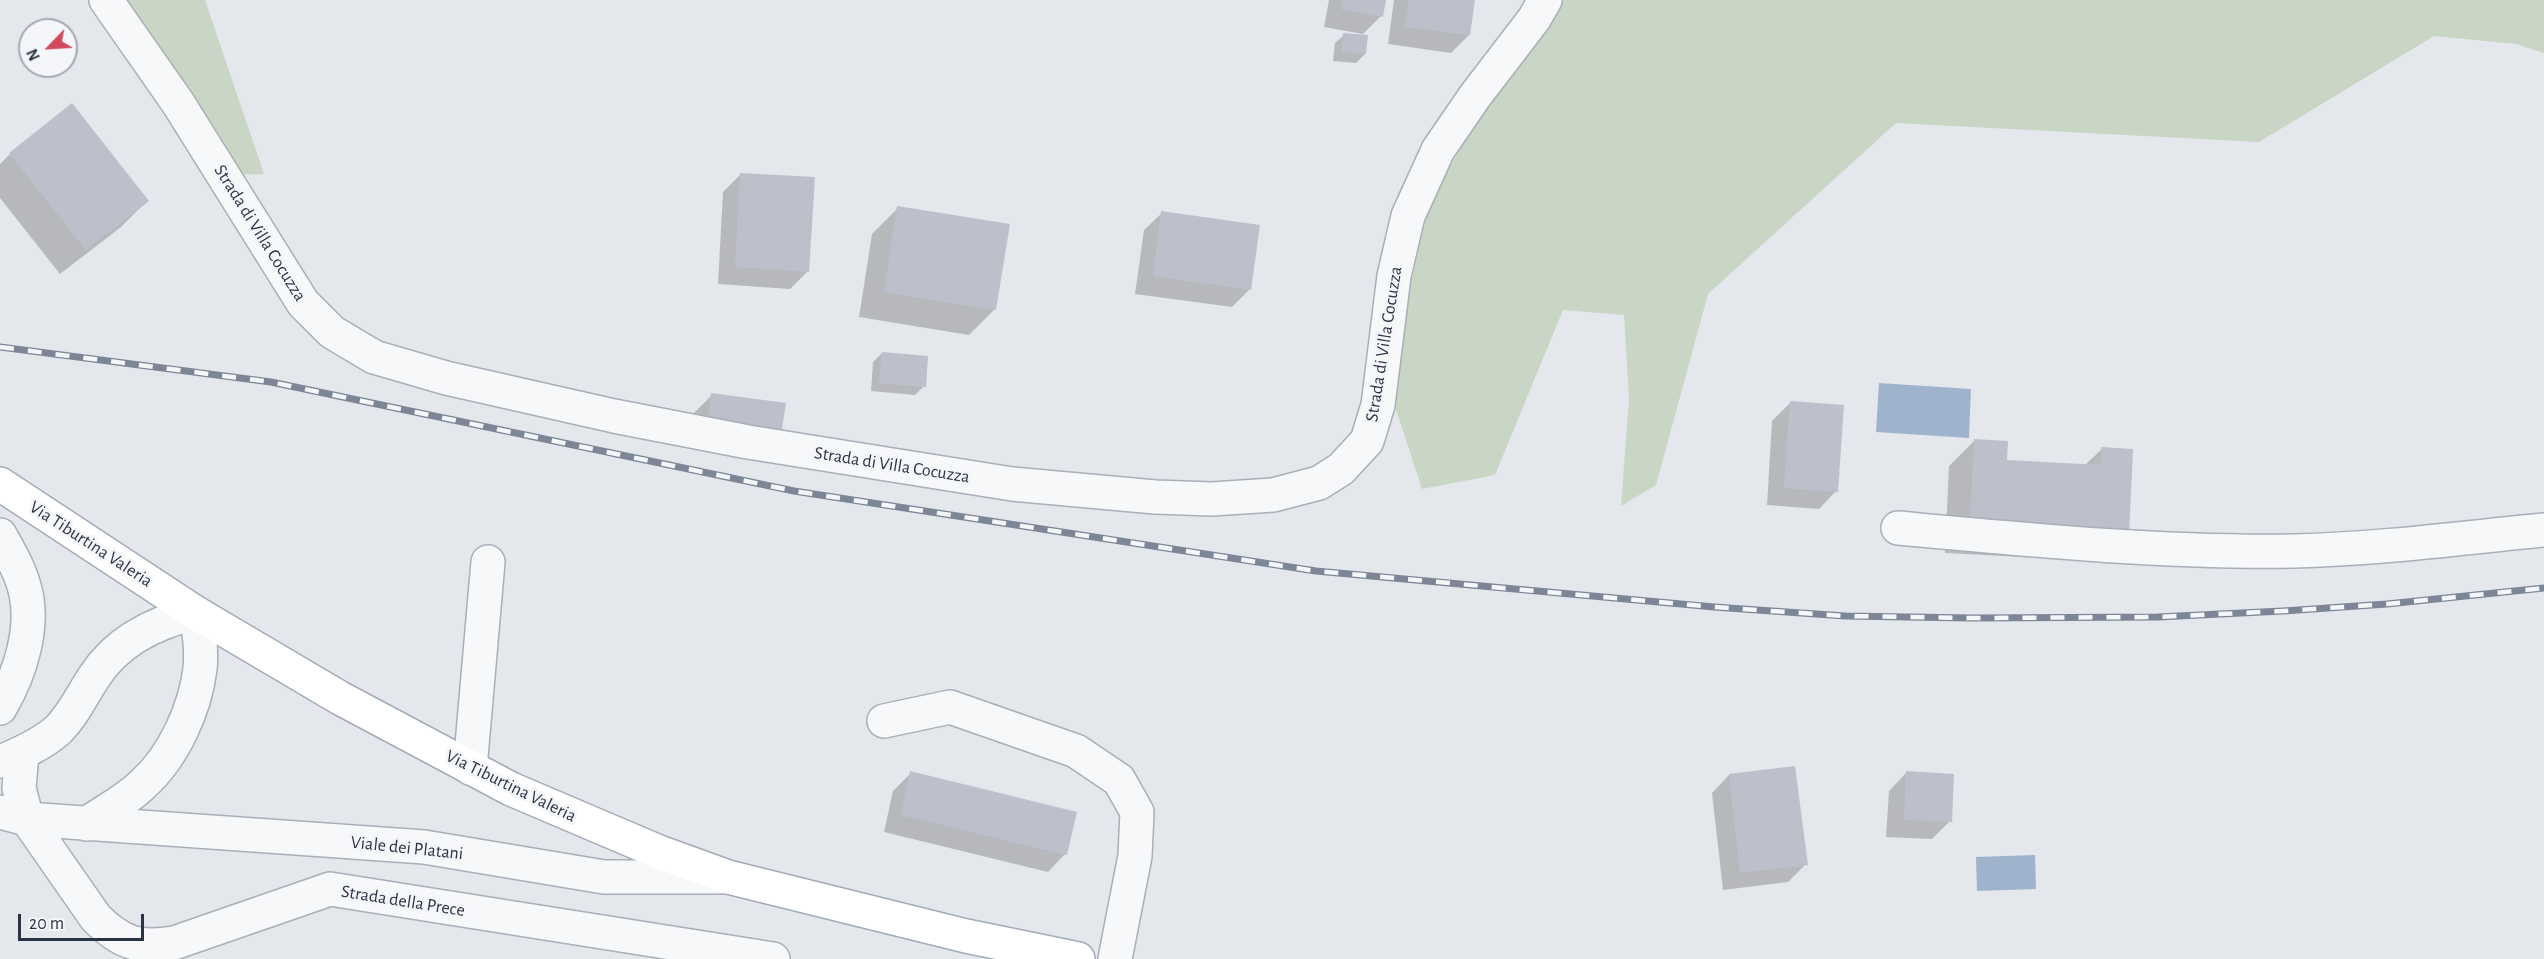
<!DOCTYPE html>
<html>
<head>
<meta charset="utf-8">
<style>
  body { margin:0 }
  #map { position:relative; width:2544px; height:959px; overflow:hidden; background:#e4e7ec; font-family:"Alegreya Sans",sans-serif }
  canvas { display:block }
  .north { position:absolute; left:18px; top:18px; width:60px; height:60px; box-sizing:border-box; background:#f4f6f9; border:2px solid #a4a8b1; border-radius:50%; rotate:245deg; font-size:16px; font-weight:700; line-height:24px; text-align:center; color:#2b3445 }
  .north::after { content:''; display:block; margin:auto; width:21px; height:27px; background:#d1495b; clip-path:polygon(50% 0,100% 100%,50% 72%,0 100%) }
  .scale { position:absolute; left:18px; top:914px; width:126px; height:27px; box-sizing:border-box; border:3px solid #2b3445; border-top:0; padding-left:8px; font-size:18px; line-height:21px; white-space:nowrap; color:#2b3445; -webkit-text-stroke:4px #f4f6f9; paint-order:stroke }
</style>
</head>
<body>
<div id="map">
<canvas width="2544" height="959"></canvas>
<div class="north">N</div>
<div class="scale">20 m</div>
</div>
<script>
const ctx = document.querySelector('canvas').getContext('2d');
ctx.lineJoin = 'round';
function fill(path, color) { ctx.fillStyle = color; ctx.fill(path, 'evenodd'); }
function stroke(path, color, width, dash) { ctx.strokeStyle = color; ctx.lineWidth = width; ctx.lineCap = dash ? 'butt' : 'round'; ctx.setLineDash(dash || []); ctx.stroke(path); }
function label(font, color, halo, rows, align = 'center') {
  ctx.font = font + ' "Alegreya Sans",sans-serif'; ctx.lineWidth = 6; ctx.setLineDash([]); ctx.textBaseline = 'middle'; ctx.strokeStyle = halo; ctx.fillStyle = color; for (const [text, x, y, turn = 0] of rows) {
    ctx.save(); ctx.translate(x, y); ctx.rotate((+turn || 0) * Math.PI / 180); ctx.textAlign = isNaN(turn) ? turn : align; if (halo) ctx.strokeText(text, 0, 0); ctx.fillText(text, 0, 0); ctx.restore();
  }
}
fill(new Path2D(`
  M118 0H205L264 174 231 175Z
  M1563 0H2544V53L2516 44 2434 36 2259 142 1896 123 1708 294 1656 485 1621 506 1629 399 1624 315 1563 310 1495 475 1422 489 1388 385 1429 203 1494 91Z`), '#c9d6c5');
fill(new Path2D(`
  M1879 383 1971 389 1969 438 1876 432Z
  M2035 855 2036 889 1977 891 1976 857Z`), '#9fb4cc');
fill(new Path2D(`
  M1329 0H1384L1381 16 1363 34 1324 27Z
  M1394 0H1473L1469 35 1451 53 1388 44Z
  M1344 35 1365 54 1356 63 1333 61 1335 43Z
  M10 154 147 201 121 227 60 274 0 198V164Z
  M741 174 808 271 790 289 718 284 723 192Z
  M898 208 995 309 969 335 859 317 872 234Z
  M1162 213 1250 289 1232 307 1135 294 1144 230Z
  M882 353 924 386 915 395 871 391 873 362Z
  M712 395 784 404 690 443 694 413Z
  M1790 403 1836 491 1819 509 1767 505 1772 421Z
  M1974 441 2006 461 2085 465 2102 449V561L1945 553 1949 466Z
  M911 773 1065 854 1048 872 884 832 893 791Z
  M1906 773 1950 821 1932 839 1886 837 1889 791Z
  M1729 775 1806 864 1788 882 1723 890 1712 793Z`), '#0003');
fill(new Path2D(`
  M1343 0H1386L1383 17 1341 9Z
  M1409 0H1475L1470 35 1405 27Z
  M1343 33 1368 35 1366 54 1341 52Z
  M72 103 149 201 86 250 9 153Z
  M740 173 815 177 809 272 735 267Z
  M897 206 1010 224 996 310 884 292Z
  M1161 211 1260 225 1251 290 1153 276Z
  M882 352 928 356 926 387 879 383Z
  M711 393 786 403 781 435 708 426Z
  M1790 401 1844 405 1838 492 1784 488Z
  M1974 439 2008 441 2007 460 2101 465V447L2133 449 2129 536 1970 528Z
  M1795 766 1808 865 1740 873 1729 774Z
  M910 771 1077 812 1067 855 901 815Z
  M1906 771 1954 774 1952 822 1904 820Z`), '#bbc0ca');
const minor = new Path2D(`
  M106 0 178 103 303 303 332 332 374 357 446 378 614 416 748 442 1012 484 1155 497 1212 499 1273 495 1319 483 1341 469 1367 441 1378 405 1394 276 1408 216 1438 150 1475 96 1534 19 1545 0
  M1898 528C2029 540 2162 553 2294 551 2378 549 2461 538 2544 530
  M0 535C9 551 19 568 24 586 36 626 20 674 0 708
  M884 721 950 707 1076 751 1119 780 1137 812 1135 856 1115 959
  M22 753 19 788 27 819 96 918C121 943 139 949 174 943L330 889 773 959
  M3 761C22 753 42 744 58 730 74 714 82 695 94 677 117 641 156 622 196 613 199 632 202 650 200 669 195 709 174 756 143 784 127 800 105 811 86 824
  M470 768 488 562
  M0 812 27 819 424 847 604 877H726`);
const major = new Path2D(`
  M0 484 196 613 340 698 511 789 659 852 728 877 966 936 1078 959`);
stroke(minor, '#a9aeb7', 36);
stroke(major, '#a3abb8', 36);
stroke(minor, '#f7f8fa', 33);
stroke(major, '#fff', 33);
const rail = new Path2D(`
  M0 347 271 382 794 491 1316 571 1714 607 1845 616 1972 618 2158 617 2283 611 2387 604 2544 588`);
stroke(rail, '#7d8696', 7);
stroke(rail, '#f4f6f9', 4.5, [14]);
label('18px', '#2b3445', '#f4f6f9', [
  ["Strada di Villa Cocuzza",260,233,58],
  ["Strada di Villa Cocuzza",1384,344,-81],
  ["Strada di Villa Cocuzza",892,465,9],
  ["Via Tiburtina Valeria",91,544,33],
  ["Via Tiburtina Valeria",511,786,26],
  ["Viale dei Platani",407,848,6],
  ["Strada della Prece",403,901,9]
]);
</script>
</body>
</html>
